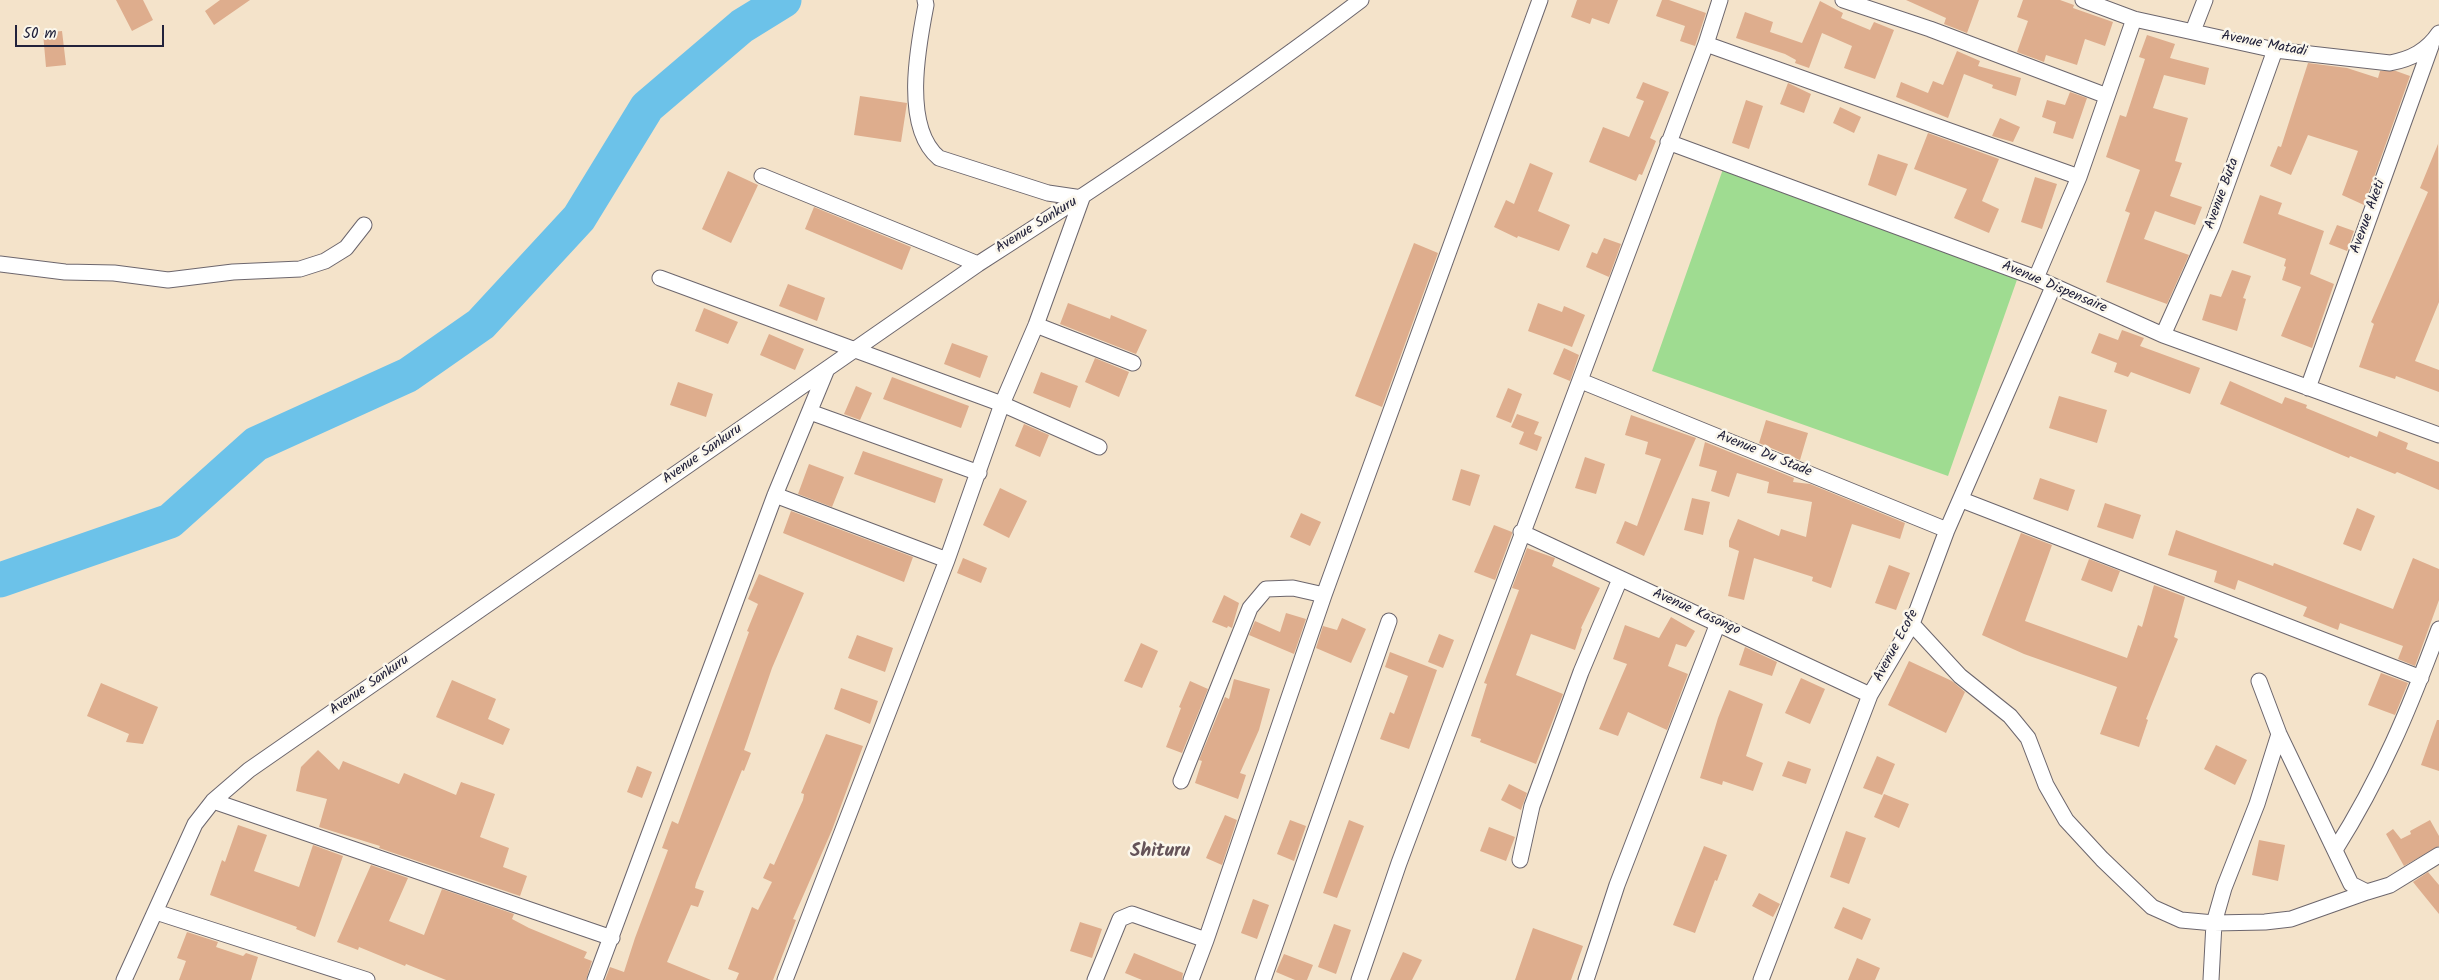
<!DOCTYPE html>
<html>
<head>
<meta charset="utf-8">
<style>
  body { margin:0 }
  #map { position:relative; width:2439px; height:980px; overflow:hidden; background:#f4e3ca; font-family:Kalam,sans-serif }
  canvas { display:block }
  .scale { position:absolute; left:15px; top:25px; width:149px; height:22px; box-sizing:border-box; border:2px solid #22223b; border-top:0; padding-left:6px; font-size:15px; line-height:18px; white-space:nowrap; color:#22223b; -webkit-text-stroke:4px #fbf7ec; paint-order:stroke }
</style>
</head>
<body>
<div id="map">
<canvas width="2439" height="980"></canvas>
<div class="scale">50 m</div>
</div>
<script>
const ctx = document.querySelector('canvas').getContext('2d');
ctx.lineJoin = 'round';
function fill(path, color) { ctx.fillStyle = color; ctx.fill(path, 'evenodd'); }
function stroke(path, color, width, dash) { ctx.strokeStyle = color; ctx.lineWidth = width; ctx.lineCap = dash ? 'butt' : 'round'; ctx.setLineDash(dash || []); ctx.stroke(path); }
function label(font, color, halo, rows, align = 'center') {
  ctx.font = font + ' Kalam,sans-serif'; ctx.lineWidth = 5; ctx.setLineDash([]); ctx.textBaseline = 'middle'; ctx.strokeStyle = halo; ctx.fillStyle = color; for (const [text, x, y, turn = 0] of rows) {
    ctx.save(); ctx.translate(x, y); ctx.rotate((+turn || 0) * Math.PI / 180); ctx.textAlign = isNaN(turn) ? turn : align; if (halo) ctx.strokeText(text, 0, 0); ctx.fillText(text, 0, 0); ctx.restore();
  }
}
fill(new Path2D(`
  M1723 169 2019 274 1948 476 1652 371Z`), '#9fdc91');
stroke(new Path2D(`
  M0 580 170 521 256 444 408 375 481 324 579 218 647 107 742 26 784 0`), '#6cc2e9', 35);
fill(new Path2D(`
  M116 0H143L153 20 132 31Z
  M220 0H250L214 25 205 11Z
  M1577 0H1618L1609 24 1592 18 1590 24 1571 17Z
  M1662 0H1669L1706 13 1695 46 1680 41 1685 26 1656 16Z
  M1906 0H1979L1967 33 1944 24 1946 18Z
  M2023 0H2060L2074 5 2073 8 2113 22 2105 46 2085 39 2077 65 2046 55 2044 62 2017 52 2028 21 2017 17Z
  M1820 1 1843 13 1841 18 1870 30 1874 22 1894 30 1875 79 1844 68 1852 46 1822 33 1809 68 1795 63 1796 60 1785 54 1736 38 1745 12 1773 22 1770 32 1802 43Z
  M62 31 66 65 46 67 43 33Z
  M2147 35 2175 44 2170 58 2209 68 2205 85 2164 75 2153 108 2188 118 2175 161 2182 163 2170 196 2202 207 2195 225 2155 211 2144 239 2189 255 2167 304 2106 282 2130 213 2125 211 2140 170 2106 157 2120 115 2126 117 2145 59 2139 57Z
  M1957 51 1980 61 1978 66 2021 78 2016 96 1992 88 1993 85 1964 74 1948 118 1896 97 1901 82 1928 93 1933 81 1943 85Z
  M2308 63 2347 68 2378 78 2380 71H2396L2410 76 2364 205 2342 195 2358 151 2308 135 2291 175 2270 166 2278 146 2281 147Z
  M1643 82 1669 92 1650 138 1656 141 1642 175 1639 174 1636 181 1589 162 1603 127 1629 137 1644 101 1636 98Z
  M1788 83 1811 94 1804 113 1780 104Z
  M2070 92 2087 98 2073 139 2053 133 2056 122 2042 117 2047 100 2065 105Z
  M860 96 907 103 901 142 854 135Z
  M1746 100 1763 106 1749 149 1732 143Z
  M1840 107 1861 117 1854 133 1833 123Z
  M2000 118 2020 127 2013 142 1992 136Z
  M1928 133 1999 159 1982 201 1999 209 1989 233 1954 218 1967 189 1914 169Z
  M2438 144 2439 302 2415 361 2439 370V392L2396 376 2395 379 2359 367 2374 324 2371 322 2428 192 2420 188Z
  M1878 154 1908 164 1896 196 1868 185Z
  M1530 163 1553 173 1538 211 1570 225 1559 251 1518 236 1517 238 1494 227 1506 200 1514 204Z
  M728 171 758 185 731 243 702 229Z
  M2035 177 2057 184 2042 229 2021 222Z
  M2260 195 2282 203 2278 214 2324 231 2310 274 2334 284 2312 348 2281 336 2301 287 2282 280 2286 267 2284 266 2286 259 2243 243Z
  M814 207 911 247 902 270 805 229Z
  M2337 225 2354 231 2347 251 2329 244Z
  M1604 238 1621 244 1609 277 1586 267 1592 252 1597 254Z
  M1414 243 1438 253 1382 407 1355 396Z
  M2232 270 2251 276 2243 298 2246 299 2237 331 2202 320 2210 294 2221 297Z
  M788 284 825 298 817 321 779 306Z
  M1068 303 1110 319 1111 315 1147 330 1136 354 1060 324Z
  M1538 303 1562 312 1564 306 1585 315 1572 347 1528 331Z
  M704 308 738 322 728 344 695 331Z
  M2122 330 2144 338 2140 346 2200 368 2190 394 2131 372 2128 377 2114 372 2117 363 2091 353 2099 333 2118 340Z
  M769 334 804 349 795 370 760 355Z
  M952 343 988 356 980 378 944 364Z
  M1564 348 1579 355 1570 381 1553 374Z
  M1095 358 1129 372 1119 397 1085 382Z
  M1041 372 1078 386 1070 408 1033 393Z
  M892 377 969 406 961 428 883 399Z
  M2230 381 2282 404 2285 397 2307 405 2306 408 2377 437 2379 431 2408 443 2406 449 2439 462V490L2397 472 2395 474 2350 456 2349 458 2220 404Z
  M678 382 713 394 706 417 670 405Z
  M856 386 872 393 860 420 844 414Z
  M1508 388 1522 394 1511 423 1496 417Z
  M2059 396 2107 410 2097 443 2049 428Z
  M1517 414 1539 422 1534 434 1542 437 1537 451 1519 444 1524 432 1511 427Z
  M1631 415 1696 438 1644 556 1616 543 1625 521 1637 526 1661 459 1645 454 1648 442 1625 435Z
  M1766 420 1808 433 1800 460 1759 443Z
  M1024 424 1049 435 1040 457 1015 446Z
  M1705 442 1794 478 1793 482 1810 484 1905 523 1900 539 1852 524 1831 588 1812 581 1813 577 1754 558 1744 600 1728 596 1739 551 1729 547V541L1738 519 1779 536 1781 529 1806 537 1812 502 1767 493 1769 482 1737 473 1729 497 1711 491 1717 471 1699 466Z
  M863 451 943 479 935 503 854 474Z
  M1585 457 1605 464 1596 494 1575 488Z
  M809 464 844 477 832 507 798 494Z
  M1461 469 1480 475 1470 506 1452 500Z
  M2040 478 2075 490 2068 511 2033 499Z
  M1000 488 1027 501 1009 538 983 525Z
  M1692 498 1710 502 1703 535 1684 530Z
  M2105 503 2141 515 2133 539 2097 527Z
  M2357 508 2375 516 2361 551 2343 544Z
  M791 511 913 557 904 582 783 533Z
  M1301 513 1321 522 1310 546 1290 537Z
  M1494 525 1512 532V534L1495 580 1474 572Z
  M2176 530 2273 566 2274 563 2393 609 2413 558 2439 569V600L2415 666 2398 659 2403 646 2340 623 2338 630 2303 616 2307 607 2238 580 2235 590 2214 582 2217 571 2168 555Z
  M2021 533 2052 545 2025 621 2127 658 2138 625 2142 627 2154 585 2185 597 2174 637 2178 639 2146 719 2148 720 2139 747 2100 734 2117 687 2024 654 1982 635Z
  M1527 548 1555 558 1552 566 1600 588 1581 628 1582 629 1575 650 1531 634 1516 675 1563 694 1536 764 1480 742 1481 739 1471 736 1487 684 1484 683 1519 590 1512 588Z
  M963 558 987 568 981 583 957 573Z
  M2089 559 2120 571 2112 592 2081 580Z
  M1889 565 1910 573 1896 610 1875 603Z
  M759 574 804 593 772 668 744 750 751 753 744 771 742 770 696 883 695 888 704 891 698 907 691 905 667 962 711 980H605L610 967 624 972 635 938 668 850 662 848 672 821 678 824 749 632 747 631 758 604 748 599Z
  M1224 595 1239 603 1232 628 1228 626 1227 628 1212 622Z
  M1286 613 1306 619 1294 654 1249 635 1255 621 1280 632Z
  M1671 617 1695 631 1686 647 1676 644 1668 666 1688 674 1667 730 1628 712 1618 736 1599 729 1627 664 1613 659 1625 625 1659 638Z
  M1342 618 1366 629 1351 663 1316 648 1323 626 1337 630Z
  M1439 634 1454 640 1443 668 1428 662Z
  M857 635 893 648 885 672 848 658Z
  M1141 643 1158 651 1142 688 1124 681Z
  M1745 647 1777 662 1772 676 1739 665Z
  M1390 652 1437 670 1409 749 1380 739 1390 712 1394 714 1408 676 1385 667Z
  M1909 661 1952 681 1965 692 1946 733 1888 705Z
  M2381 673 2408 683 2395 715 2368 705Z
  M1801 678 1825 689 1810 724 1785 713Z
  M1234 679 1270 689 1259 730 1240 773 1246 775 1238 799 1195 783 1202 761 1199 760 1225 697 1229 699Z
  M452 680 496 699 488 719 510 729 503 745 436 717Z
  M1190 681 1208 689 1182 753 1166 747 1181 708 1179 707Z
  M101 683 158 707 143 744 126 742 129 734 87 716Z
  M841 688 878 701 870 724 834 709Z
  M1729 690 1763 704 1746 756 1763 763 1753 791 1723 781 1722 785 1700 778 1718 718Z
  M2437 720H2439V771L2421 765Z
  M826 734 863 746 832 830 793 919 796 920 773 980H736L739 973 728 969 752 907 758 910 772 882 763 878 770 863 774 865 803 800 804 794 801 793Z
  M2216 745 2247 760 2235 785 2204 769Z
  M318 750 339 770 343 761 399 784 404 773 456 795 461 782 495 794 480 837 509 848 503 867 527 876 520 896 379 848 380 846 319 827 327 799 296 791 301 767Z
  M1877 756 1895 764 1882 795 1863 788Z
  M1788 761 1811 769 1806 784 1782 776Z
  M637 766 652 772 642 798 627 792Z
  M1509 784 1527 793 1521 810 1501 800Z
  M1884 794 1909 804 1899 828 1874 817Z
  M1225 815 1237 820 1222 865 1206 858Z
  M1290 820 1306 826 1294 861 1277 854Z
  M1349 820 1364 826 1337 898 1323 893Z
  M2430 820 2439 836V846L2404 866 2386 834 2393 829 2401 839 2411 834 2410 831Z
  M238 825 267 835 254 871 299 887 313 845 343 856 315 937 296 929 297 927 210 895 222 860 225 862Z
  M1489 827 1515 837 1506 861 1480 851Z
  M1846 831 1866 838 1849 884 1830 877Z
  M2259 840 2285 845 2278 881 2252 875Z
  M1704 846 1727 855 1717 881 1715 880 1695 933 1673 925Z
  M371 865 408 878 389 921 424 935 442 889 514 914 512 919 529 928 587 952 584 958 592 961 586 980H446L406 964 405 966 359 947 358 950 337 942Z
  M2428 872 2439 885V914L2413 882Z
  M1759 893 1780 904 1773 917 1752 906Z
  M1253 899 1269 905 1257 939 1241 933Z
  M1843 907 1871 919 1862 940 1834 928Z
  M1080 922 1102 929 1092 958 1070 951Z
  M1334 924 1351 930 1336 974 1318 967Z
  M1533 928 1583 946 1571 980H1515Z
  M187 932 218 942 216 947 243 956 246 953 258 957 251 980H179L186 961 177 958Z
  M1403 952 1422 960 1412 980H1390Z
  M1134 953 1183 973 1182 980H1142L1125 973Z
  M1284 954 1313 965 1307 980H1295L1276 972Z
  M1857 958 1880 968 1875 980H1848Z`), '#dead8d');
const minor = new Path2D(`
  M1843 0 1930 29 2107 96
  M2083 0 2134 19 2275 50 2390 63C2411 59 2427 51 2439 33
  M2193 31 2205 0
  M1706 44 2079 177
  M1668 142 2036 278 2163 335 2439 435
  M762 176 978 264
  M0 264 65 272 114 273 168 280 233 272 300 269 325 261 346 248 364 225
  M660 278 1002 404 1099 447
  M2036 278 2079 177 2134 19
  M1036 325 1133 363
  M2163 335 2212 226 2275 50
  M1581 381 1947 530
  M2308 388 2431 46
  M810 412 979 473
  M775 495 947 560
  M1962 500 2421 678
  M1521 532 1870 695
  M1912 624 1960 676 2010 716 2028 738 2046 785 2066 820 2102 859 2152 907 2181 920 2214 923 2265 922 2291 919 2367 892
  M2259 681 2279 734 2351 884 2367 892 2390 885 2439 855
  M1181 781 1250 608 1266 589 1293 588 1324 595
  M213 801 612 938
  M2335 850C2381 777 2409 710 2439 629
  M1520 860 1532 806 1581 672 1620 579
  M156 912 367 980
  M124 980 195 824 213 801 249 770 978 264C1109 180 1237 94 1361 0
  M595 980 775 495 827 369
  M785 980 947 560 1002 404 1036 325 1082 198 1048 193 939 158C902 127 918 46 926 5L925 0
  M1095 980 1120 919 1132 914 1206 940
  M1191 980 1206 940 1324 595 1540 0
  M1263 980 1389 621
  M1359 980 1399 863 1706 44 1720 0
  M1586 980 1617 885 1718 623
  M1761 980 1870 695 1912 624 1947 530 2053 287
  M2211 980 2214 923 2224 888 2257 804 2279 734`);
stroke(minor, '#6c666d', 17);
stroke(minor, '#fff', 15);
label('14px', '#22223b', '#fbf7ec', [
  ["Avenue Matadi",2264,45,11],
  ["Avenue Buta",2223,194,-70],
  ["Avenue Aketi",2369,217,-70],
  ["Avenue Sankuru",1037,226,-32],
  ["Avenue Dispensaire",2054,288,23],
  ["Avenue Sankuru",703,455,-35],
  ["Avenue Du Stade",1764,455,22],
  ["Avenue Kasongo",1696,613,24],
  ["Avenue Ecofe",1897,646,-62],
  ["Avenue Sankuru",370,686,-35]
]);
label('bold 19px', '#645358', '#fbf7ec', [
  ["Shituru",1160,853]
]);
</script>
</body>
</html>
